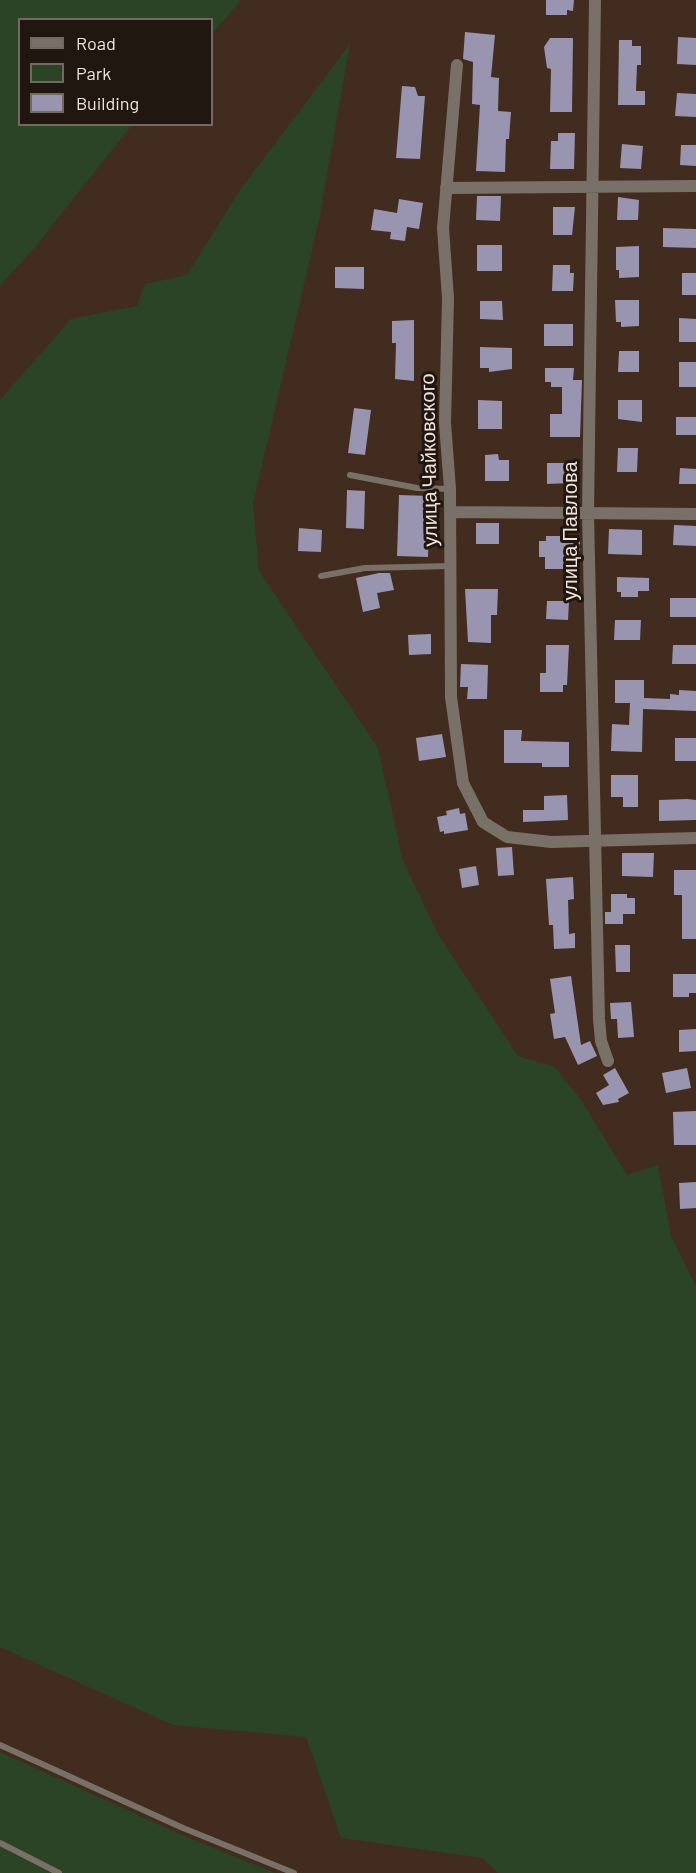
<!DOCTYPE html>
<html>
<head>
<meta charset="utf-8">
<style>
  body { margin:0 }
  #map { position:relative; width:696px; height:1873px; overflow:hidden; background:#422c1f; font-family:Barlow,sans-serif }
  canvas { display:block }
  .legend { position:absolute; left:18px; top:18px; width:195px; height:108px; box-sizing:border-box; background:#211711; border:2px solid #746962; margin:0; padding:8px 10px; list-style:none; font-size:18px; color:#f1e3db }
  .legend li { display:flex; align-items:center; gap:12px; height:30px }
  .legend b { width:30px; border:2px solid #746962 }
</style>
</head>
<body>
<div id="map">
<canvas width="696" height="1873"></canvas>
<ul class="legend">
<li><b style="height:8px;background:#797168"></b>Road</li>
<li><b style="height:16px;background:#2b4426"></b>Park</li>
<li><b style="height:16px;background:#9994af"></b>Building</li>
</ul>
</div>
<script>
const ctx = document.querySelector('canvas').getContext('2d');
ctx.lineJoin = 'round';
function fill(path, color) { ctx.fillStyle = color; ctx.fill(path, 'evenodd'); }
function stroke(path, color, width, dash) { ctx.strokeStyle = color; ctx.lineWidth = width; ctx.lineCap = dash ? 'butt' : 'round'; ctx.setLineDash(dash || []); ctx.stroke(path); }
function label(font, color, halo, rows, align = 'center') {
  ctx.font = font + ' Barlow,sans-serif'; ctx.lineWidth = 6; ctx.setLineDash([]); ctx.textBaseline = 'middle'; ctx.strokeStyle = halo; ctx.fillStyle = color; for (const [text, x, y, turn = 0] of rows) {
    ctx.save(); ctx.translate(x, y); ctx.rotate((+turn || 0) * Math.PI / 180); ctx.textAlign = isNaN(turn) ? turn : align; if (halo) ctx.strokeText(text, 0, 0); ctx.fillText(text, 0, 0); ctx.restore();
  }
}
fill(new Path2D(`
  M0 0H241L212 34V20H20V124L132 125 35 247 0 286Z
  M350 44 319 220 253 504 259 571 378 748 403 861 439 936 518 1056 555 1067 581 1100 627 1175 658 1165 671 1236 696 1287V1873H498L483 1858 341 1838 306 1737 173 1725 0 1647V400L71 319 137 306 145 284 187 275 240 190Z
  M0 1752 184 1836 275 1873H0Z`), '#2b4426');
fill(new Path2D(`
  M546 0H574L573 11 567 10V15H546Z
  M465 32 495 35 491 77 499 78 498 111 511 112 509 139H506L505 172 476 171 480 105 472 104 473 62 463 59Z
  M678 37 696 38V65L677 64Z
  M550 38H573L572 112H550L551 69 547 68 544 47Z
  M619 40H632V46H641V65H637L636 91H645V105H618Z
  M402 86 415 87 418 96H425L420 159 396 158Z
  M677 93 696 94V117L675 116Z
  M558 133H575L574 169H550L551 141H558Z
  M622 144 643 146 641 169 620 168Z
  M681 145H696V166L680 165Z
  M477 196H501L500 221 476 220Z
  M618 197 639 200 638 220H617Z
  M399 199 423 203 419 229 407 227 405 241 390 239 391 232 371 230 374 209 397 213Z
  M553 207H575L572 235H553Z
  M663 228 696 229V248L663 247Z
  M477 245H502V271H477Z
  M639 246V277L619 278V270H616V247Z
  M553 265H570V273H574L573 291H552Z
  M335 267H364V289L335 288Z
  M682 273H696V295H682Z
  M615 300H639V326L621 327V322H616Z
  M480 301H502L503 320 480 319Z
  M679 318 696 319V342H679Z
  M414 320V381L395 379 396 343H392V321Z
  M544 324H573V346H544Z
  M480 347 512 348V369L489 372V368H480Z
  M619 351H639V372H618Z
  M679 362H696V387H679Z
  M545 368H574L573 380H582L580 437H550V414H562V387H551V382H545Z
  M478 400 502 401V429H478Z
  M618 400H642V422L618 419Z
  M354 408 371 410 365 455 348 453Z
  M676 417H696V435H676Z
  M618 448H638L637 472H617Z
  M498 454 499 460H509V481H485V455Z
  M547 463H571V483L547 484Z
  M680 468 696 469V484H679Z
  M347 490 365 491 364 529 346 528Z
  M399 495 430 496 428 557 397 556Z
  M476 523H499V544H476Z
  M674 525 696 526V546L673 545Z
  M299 528 322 530 321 552 298 551Z
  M609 529 642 530V555L608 554Z
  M546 536H580V569H545V557H539V541H546Z
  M379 573H390L394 590 377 593 380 608 363 612 356 578Z
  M617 577 649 578V591H638V597H621V592H617Z
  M465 589H498L497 615H491V643L468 642Z
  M670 598H696V617H670Z
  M547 601H569L568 620 546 619Z
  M615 620H641L640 640H614Z
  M431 634V654L409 655 408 635Z
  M546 645H569L567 685H563V692H540V673H546Z
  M673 645H696V664H672Z
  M461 664 488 665 487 699H467L468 687H460Z
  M615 680H644V698L670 699V694L679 695V690L696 691V711L643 709 642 752 611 751 612 724 629 725 630 703H615Z
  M504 730H522L521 741 569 742V767H542V763H504Z
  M442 734 446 757 419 761 416 738Z
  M675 738H696V761H675Z
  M611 775H638V807H623V797H611Z
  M567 795 568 820 523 822V810H544V796Z
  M687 799 696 800V820L659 821V800Z
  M459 808 460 814 465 813 468 830 444 834V831L440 832 437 817 447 815 446 811Z
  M512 847 514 875 498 876 496 848Z
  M622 853H654L653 877 622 876Z
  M476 866 479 885 462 888 459 869Z
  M674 870H696V939H682V895H674Z
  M573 877 574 899 568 900 569 934 575 933V948L554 949 553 925H549L546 879Z
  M611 894H627V898H635V914H623V924H605V912H611Z
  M615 945H630V972H616Z
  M673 974H696V993H689V997H673Z
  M571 976 581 1045 590 1041 597 1056 578 1065 565 1037 554 1039 550 1014 555 1013 550 979Z
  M631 1002 634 1037 618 1038 617 1019H611L610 1003Z
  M696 1029V1051L679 1052V1030Z
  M615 1068 629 1093 618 1099 619 1102 603 1105 596 1093 609 1085 603 1075Z
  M687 1068 691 1088 666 1093 662 1073Z
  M696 1111V1145H674L673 1112Z
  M696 1182V1208L680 1209 679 1183Z`), '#9994af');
stroke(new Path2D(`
  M350 475 417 488 450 489
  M321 576 365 568 450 566
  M0 1745 183 1828 294 1873
  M0 1843 59 1873`), '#797168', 6);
stroke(new Path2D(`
  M595 0 588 513 599 1019 601 1041 608 1061
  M457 65 443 228 448 298 445 423 450 489 451 697 463 783 483 822 507 837 551 842 696 838
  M446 188 696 186
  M450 512 696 514`), '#797168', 12);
label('20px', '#f1e3db', '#211711', [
  ["улица Чайковского",429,460,-91],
  ["улица Павлова",570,531,-90]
]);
</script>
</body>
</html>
